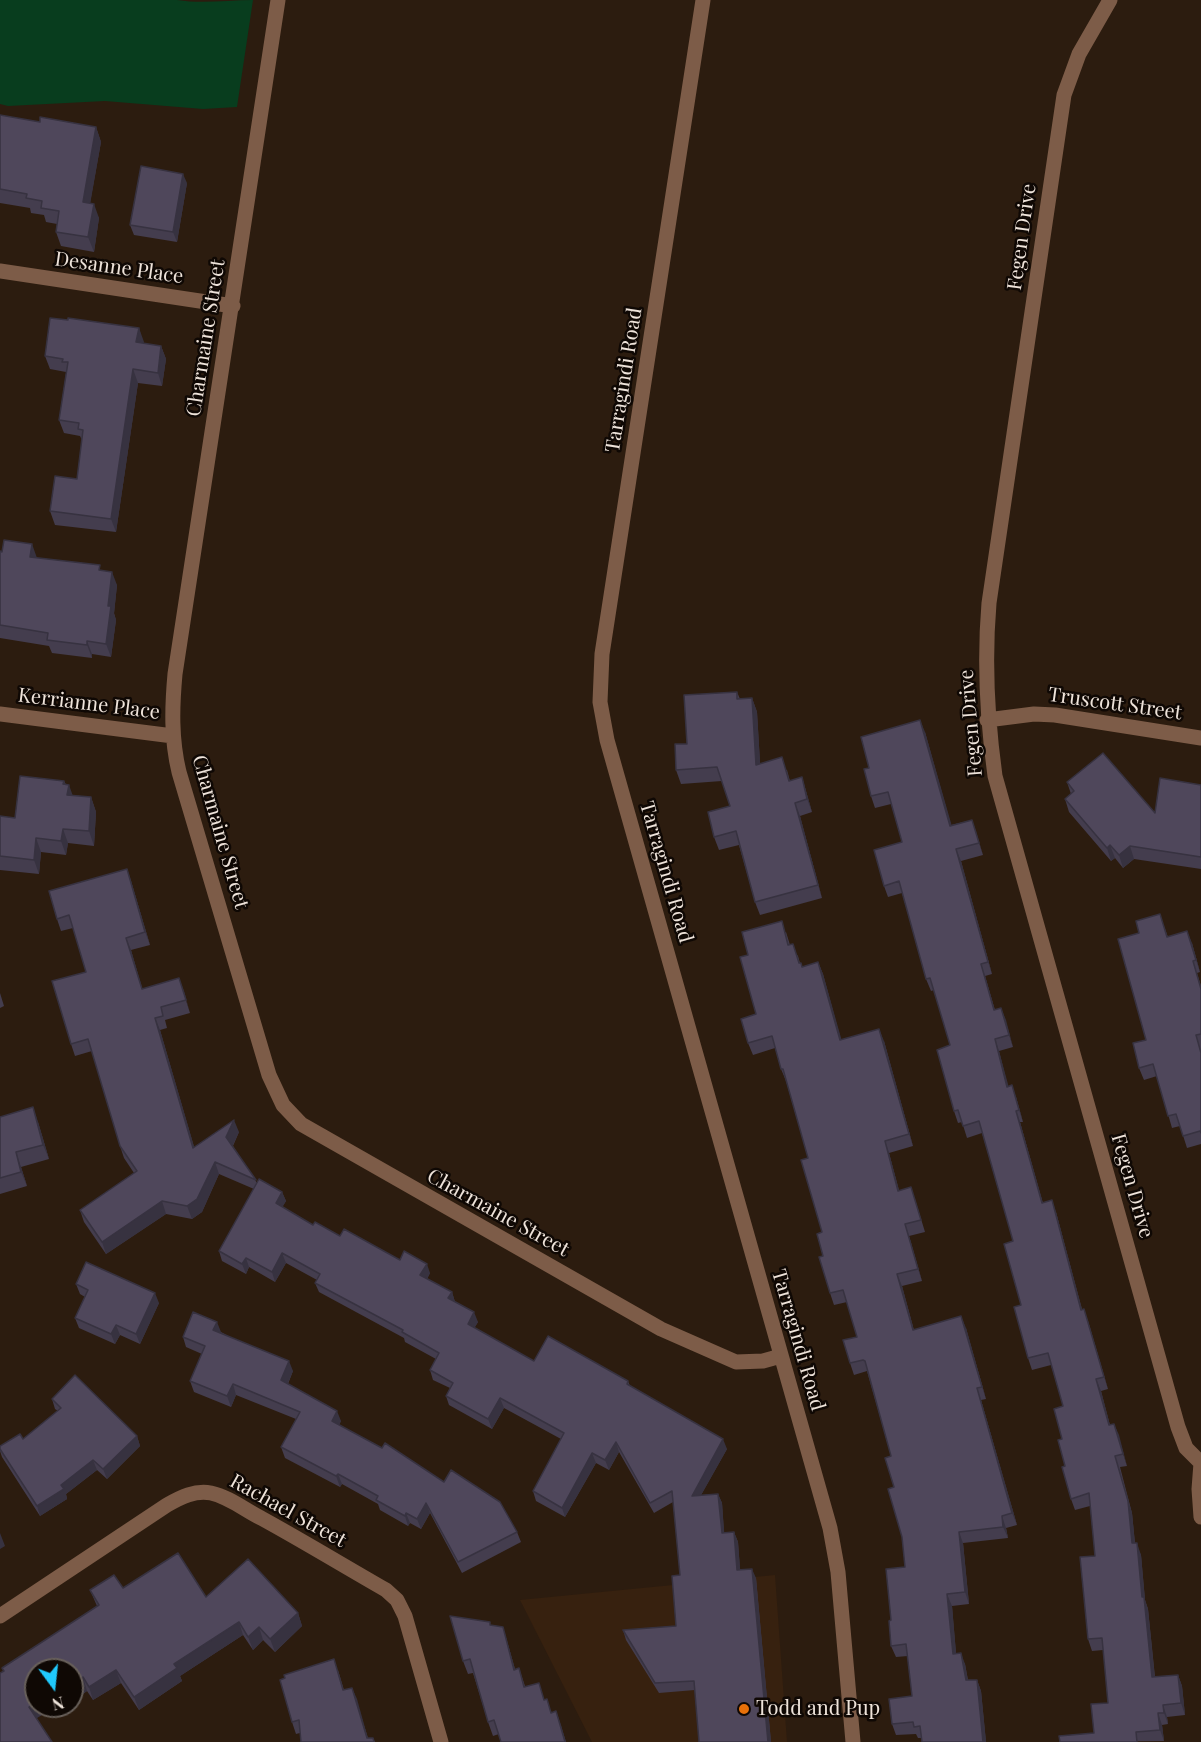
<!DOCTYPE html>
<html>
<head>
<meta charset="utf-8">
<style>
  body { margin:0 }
  #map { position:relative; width:1201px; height:1742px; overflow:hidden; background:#2c1c0f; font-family:"Playfair Display",serif }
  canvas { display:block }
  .north { position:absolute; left:24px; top:1658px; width:60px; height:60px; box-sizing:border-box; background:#0f0804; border:2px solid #68605a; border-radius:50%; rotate:165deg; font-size:16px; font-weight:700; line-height:24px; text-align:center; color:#eee3da }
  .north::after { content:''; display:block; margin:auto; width:21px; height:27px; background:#20c9fd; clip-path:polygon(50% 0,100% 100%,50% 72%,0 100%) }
</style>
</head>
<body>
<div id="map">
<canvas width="1201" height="1742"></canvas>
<div class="north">N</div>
</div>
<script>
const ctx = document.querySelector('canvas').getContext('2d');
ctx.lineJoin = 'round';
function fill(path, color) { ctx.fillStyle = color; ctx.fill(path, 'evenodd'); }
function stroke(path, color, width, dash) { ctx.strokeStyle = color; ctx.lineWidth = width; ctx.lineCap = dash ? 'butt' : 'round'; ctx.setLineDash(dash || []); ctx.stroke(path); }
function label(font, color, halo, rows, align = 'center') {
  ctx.font = font + ' "Playfair Display",serif'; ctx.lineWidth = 5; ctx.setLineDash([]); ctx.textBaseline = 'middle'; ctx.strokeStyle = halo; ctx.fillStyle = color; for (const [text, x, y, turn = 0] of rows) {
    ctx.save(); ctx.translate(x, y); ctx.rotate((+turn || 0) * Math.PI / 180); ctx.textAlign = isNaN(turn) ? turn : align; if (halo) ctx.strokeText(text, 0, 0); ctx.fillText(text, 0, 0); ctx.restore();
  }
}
fill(new Path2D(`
  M775 1575 787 1742H592L520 1600Z`), '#37210f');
fill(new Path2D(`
  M0 0H177C202 4 228 0 253 0L237 107 203 109 105 101 8 106 0 104Z`), '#083d1e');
stroke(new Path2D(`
  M278 0 175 674C172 707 171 739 179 772L269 1075 283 1105 301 1124 661 1329 736 1362 763 1361 781 1356
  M703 0 602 654 600 702 607 740 830 1528 838 1572 853 1742
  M1110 0 1079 54 1064 95 989 603C984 662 987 718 995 776L1178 1427 1186 1448 1201 1463
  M0 271 233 306
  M0 714 173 736
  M987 720 1034 714 1055 715 1201 738
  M1201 1463 1199 1489 1201 1517
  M0 1616 167 1505C181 1497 195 1490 211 1493 229 1497 245 1510 261 1518 303 1541 344 1566 386 1590L397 1600 405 1616 441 1742`), '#7d5c48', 15);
fill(new Path2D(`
  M0 115 40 122 96 127 101 142 90 203 99 218 94 252 61 246 56 232 57 224 46 222 44 215 31 213 30 208 0 203Z
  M187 183 177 242 134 235 130 225Z
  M139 328 143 343 161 346 166 359 162 386 138 383 116 532 55 525 50 511 77 479 82 440 80 436 64 433 59 420 66 373V372L50 369 45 356Z
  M0 551 102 571 117 585 114 613 116 620 111 657 92 654V658L52 653 49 646 0 638Z
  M737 692 740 699 752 698 757 712 760 763 787 770 790 781 802 777 812 812 800 816 822 898 760 915 755 902 739 845 719 850 714 837 730 806 722 781 681 784 676 770 687 744Z
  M925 732 951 825 972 820 983 855 961 861 992 974 985 976 995 1010 1001 1008 1013 1047 999 1051 1008 1087 1016 1097 1023 1122H1020L1043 1203 1056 1212 1082 1309 1088 1321 1108 1389 1101 1391 1110 1425 1114 1424 1127 1466 1120 1467 1132 1513 1135 1543 1141 1555 1145 1600 1148 1609 1155 1677 1178 1675 1182 1686 1185 1715 1167 1717 1168 1724 1162 1725 1164 1741 1060 1742 1094 1733 1108 1703 1103 1650 1092 1651 1088 1639 1095 1556 1090 1506 1075 1510 1071 1499 1065 1466 1062 1439 1063 1406 1051 1365 1032 1370 1028 1358 1013 1241 982 1133 967 1138 962 1122 958 1123 954 1111 950 1045 934 990 931 991 926 979 902 893 888 897 884 886 902 842 891 804 875 808 871 796 869 768Z
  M64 781 72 795 91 797 96 812 94 846 68 843 66 855 41 852 39 874 0 870V816L15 818Z
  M1067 782 1155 813 1201 785V869L1134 859 1123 868 1115 858 1111 861 1069 812 1065 799 1071 794Z
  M127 869 131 881 150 945 131 950 142 989 179 978 190 1013 165 1020 167 1028 160 1030 194 1147 239 1132 233 1146 257 1183 282 1192 286 1201 282 1207 313 1225 430 1273 427 1279 452 1292 455 1302 478 1322 474 1328 534 1361 628 1381 630 1386 727 1449 701 1495 718 1494 722 1503 724 1533 734 1532 738 1542 740 1570 756 1578 771 1742H699L695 1690 659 1693 626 1640 623 1630 676 1626 680 1575 673 1502 654 1513 619 1452 609 1470 596 1463 565 1517 536 1501 533 1491 561 1439 504 1408 492 1429 449 1405 446 1396 450 1388 433 1380 430 1370 436 1359 405 1342 404 1338 319 1292 315 1283 317 1280 286 1263 275 1282 249 1267 246 1274 222 1261 219 1251 254 1189 219 1174 202 1212 192 1219 166 1214 106 1254 84 1222 80 1210 134 1173 124 1158 120 1146 92 1051 75 1056 71 1044 86 972 73 928 61 931 57 919Z
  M1164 926 1168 937 1192 943 1200 972 1197 973 1201 986V1144L1187 1148 1180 1126 1172 1128 1157 1076 1144 1080 1139 1068 1146 1040 1139 933Z
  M786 932 790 945 798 956 800 963 802 967 818 962 823 974 841 1040 884 1041 913 1146 889 1153 899 1190 915 1199 925 1232 909 1236 922 1281 902 1286 914 1330 966 1328 986 1399 981 1400 1017 1525 1006 1528 1008 1538 963 1543 969 1604 952 1606 956 1653 965 1664 968 1680H977L981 1691 986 1742H922L921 1738H918L916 1734 896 1735 892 1724 912 1696 908 1656 896 1657 891 1646V1620L905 1567 902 1537 894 1487 891 1456 867 1371 854 1375 850 1363 857 1337 847 1302 834 1305 830 1293 823 1256 822 1232 808 1158 786 1081 781 1069 775 1048 753 1055 748 1043 756 1014 748 955Z
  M0 993 4 1006 0 1008Z
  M0 1117 38 1122 49 1159 21 1167 27 1186 0 1194Z
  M76 1284 159 1303 140 1344 120 1335 115 1344 79 1328 75 1318 85 1297 80 1294Z
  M221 1332 293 1371 288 1384 341 1421 339 1425 517 1532 521 1542 462 1573 430 1513 421 1529 410 1523 408 1526 380 1510 378 1504 342 1484 340 1487 285 1458 281 1447 296 1419 236 1395 231 1407 194 1392 190 1381 202 1354 186 1347 183 1337Z
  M52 1399 137 1436 140 1446 107 1479 97 1470 66 1494 67 1499 40 1516 2 1457 0 1451V1446L23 1439 58 1411 55 1409Z
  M123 1588 206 1597 298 1613 302 1626 275 1652 263 1640 253 1650 243 1635 180 1676 182 1681 139 1710 121 1683 93 1700 87 1691 77 1698 75 1695 72 1696V1670L56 1706 36 1718 3 1671 2 1668 97 1606 90 1590Z
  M491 1625 503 1627 515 1669 519 1668 525 1686 545 1700 552 1713 556 1711 566 1742H501L499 1734 493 1736 488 1722 473 1673 468 1674 463 1661Z
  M338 1670 344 1690 352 1688 368 1738H373L375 1742H301L300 1733 296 1734 292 1722Z`), '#443d4e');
fill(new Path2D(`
  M96 127 101 142 88 216 83 202Z
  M183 174 187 183 177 242 173 232Z
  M94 204 99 218 94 252 88 237Z
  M139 328 144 342 141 356 136 342Z
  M161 346 166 359 162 386 158 373Z
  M133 369 138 383 116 532 111 519Z
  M32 544 37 558 30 557Z
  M112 572 117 585 114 614 116 620 111 657 106 644 108 606Z
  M87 641 92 654V658L87 645Z
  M752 698 757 712 761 778 756 765Z
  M920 720 925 732 955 837 950 826Z
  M802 777 812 812 807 799Z
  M64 781 68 792 69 785 74 799 72 809 63 784Z
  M91 797 96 812 94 846 89 831Z
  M795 803 800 816 822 898 818 885Z
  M972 820 976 831 983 855 979 843Z
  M63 829 68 843 66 855 61 841Z
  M36 838 41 852 39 874 34 860Z
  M1110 845 1115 858 1111 861 1107 848Z
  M1130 846 1134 859 1123 868 1119 855Z
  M956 849 961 861 992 974 988 962Z
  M127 869 131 881 150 945 145 932Z
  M1187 931 1192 943 1200 972 1196 960Z
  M126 938 131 950 146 1001 142 989Z
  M818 962 823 974 845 1052 840 1040Z
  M981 964 985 976 998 1022 994 1010Z
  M179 978 184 991 190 1013 186 1000Z
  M1001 1008 1006 1020 1013 1047 1009 1035Z
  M155 1018 160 1030 198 1160 193 1148Z
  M879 1029 884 1041 913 1146 909 1134Z
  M995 1039 999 1051 1012 1099 1007 1087Z
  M1012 1085 1016 1097 1023 1122 1019 1110Z
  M33 1107 38 1122 49 1159 43 1145Z
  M1016 1111 1020 1122 1046 1215 1042 1203Z
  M234 1120 239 1132 231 1149 226 1137Z
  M885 1141 889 1153 902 1202 898 1191Z
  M16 1152 21 1167 27 1186 21 1172Z
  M215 1162 219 1174 202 1212 192 1219 187 1206Z
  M282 1192 286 1201 279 1213 276 1203Z
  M1052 1200 1056 1212 1085 1321 1081 1310Z
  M162 1201 166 1214 106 1254 102 1242Z
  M905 1224 909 1236 922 1281 918 1269Z
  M282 1253 286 1263 275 1282 272 1272Z
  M246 1258 249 1267 246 1274 242 1264Z
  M427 1264 430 1273 424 1285 420 1275Z
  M897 1274 902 1286 917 1342 913 1330Z
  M452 1292 455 1302 448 1298Z
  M155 1293 159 1303 140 1344 136 1334Z
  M1084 1309 1088 1321 1108 1389 1104 1377Z
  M474 1312 478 1322 471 1334 468 1324Z
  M961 1316 966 1328 986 1399 982 1387Z
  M217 1322 221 1332 217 1341 213 1330Z
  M116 1325 120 1335 115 1344 111 1334Z
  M289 1361 293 1371 285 1390 281 1380Z
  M1096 1379 1101 1391 1113 1437 1109 1425Z
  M233 1384 236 1395 231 1407 227 1396Z
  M977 1388 981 1400 1017 1525 1012 1513Z
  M500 1398 504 1408 492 1429 488 1419Z
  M337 1411 341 1421 336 1431 332 1421Z
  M1114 1424 1119 1435 1127 1466 1123 1454Z
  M137 1436 140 1446 107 1479 103 1469Z
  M723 1439 727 1449 695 1506 692 1496Z
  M616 1442 619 1452 609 1470 605 1460Z
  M592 1453 596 1463 565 1517 562 1508Z
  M1115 1456 1132 1513 1136 1555 1132 1543Z
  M93 1460 97 1470 66 1494 67 1499 40 1516 37 1506 61 1485Z
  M338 1474 342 1484 340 1487 336 1476Z
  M718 1494 722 1503 725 1543 722 1533Z
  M426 1503 430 1513 421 1529 417 1519Z
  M406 1513 410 1523 408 1526 405 1516Z
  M1002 1516 1006 1528 1008 1538 1003 1527Z
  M734 1532 738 1542 741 1580 737 1570Z
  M959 1532 963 1543 969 1604 965 1592Z
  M0 1533 5 1546 0 1549Z
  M1137 1543 1141 1555 1145 1600 1148 1609 1156 1689 1152 1677 1142 1597Z
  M752 1569 756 1578 771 1742H768Z
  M947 1594 952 1606 957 1665 953 1654Z
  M298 1613 302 1626 275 1652 270 1639Z
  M239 1622 243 1635 180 1676 182 1681 139 1710 134 1697 174 1664Z
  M259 1627 263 1640 253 1650 248 1637Z
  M503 1627 519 1683 514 1670Z
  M961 1653 965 1664 970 1692 966 1680Z
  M116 1670 121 1683 93 1700 89 1687Z
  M1178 1675 1182 1686 1185 1715 1181 1703Z
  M83 1677 87 1691 77 1698 72 1685Z
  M977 1680 981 1691 986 1742H983Z
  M352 1688 357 1699 369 1742H368Z
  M36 1702V1706H56L34 1720 29 1707Z
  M1163 1705 1167 1717 1168 1724 1164 1713Z
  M556 1711 561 1725 566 1742H565Z
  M1158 1713 1162 1725 1164 1741 1160 1730Z`), '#373240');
const building = new Path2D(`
  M0 115 40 122V117L96 127 83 202 94 204 88 237 56 232 59 211 41 208 42 201 26 198 27 194 0 189Z
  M141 166 183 174 173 232 130 225Z
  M50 318 68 320V318L139 328 136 342 161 346 158 373 133 369 111 519 50 511 55 476 77 479 83 430 78 429 79 423 59 420 68 362H62L63 359 45 356Z
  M4 540 32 544 30 557 100 565 99 570 112 572 108 606H111L106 644 87 641V645L47 640 48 633 0 625V551L2 552Z
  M737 692V699L752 698 756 765 782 757 789 781 802 777 807 799 795 803 818 885 755 902 736 831 714 837 708 812 730 806 717 767 676 770 675 744H687L684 695Z
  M920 720 950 826 972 820 979 843 956 849 988 962 981 964 994 1010 1001 1008 1009 1035 995 1039 1007 1087 1012 1085 1019 1110 1016 1111 1042 1203 1052 1200 1081 1310 1084 1309 1104 1377 1096 1379 1109 1425 1114 1424 1123 1454 1115 1456 1128 1501 1132 1543H1137L1142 1597H1144L1152 1677 1178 1675 1181 1703 1163 1705 1164 1713H1158L1160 1730 1136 1732 1137 1742H1060L1059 1736 1094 1733 1091 1704 1108 1703 1102 1638 1088 1639 1080 1557 1095 1556 1089 1493 1071 1499 1062 1467 1065 1466 1058 1440 1062 1439 1054 1409 1063 1406 1048 1353 1028 1358 1014 1307 1021 1305 1004 1244 1013 1241 979 1121 963 1126 958 1110 954 1111 937 1050 950 1045 930 978 926 979 899 881 884 886 874 850 902 842 888 792 871 796 864 769 869 768 861 737Z
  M1103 753 1155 813 1160 778 1201 785V857L1130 846 1119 855 1110 845 1107 848 1065 799 1074 791 1067 782Z
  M20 776 64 781 63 784 69 785 67 795 91 797 89 831 63 829 61 841 36 838 34 860 0 856V816L15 818Z
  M127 869 145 932 126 938 142 989 179 978 186 1000 161 1007 163 1016 155 1018 193 1148 234 1120 226 1137 256 1180 215 1162 197 1199 187 1206 162 1201 102 1242 80 1210 137 1171 120 1146 88 1039 71 1044 52 981 86 972 69 915 57 919 49 891Z
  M1160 914 1167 937 1187 931 1196 960 1193 961 1201 989V1034L1196 1035 1201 1053V1133L1200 1131 1183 1136 1176 1114 1168 1116 1153 1064 1139 1068 1133 1043 1146 1040 1118 939 1139 933 1136 921Z
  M782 921 788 945 793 944 799 963H801L802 967 818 962 840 1040 879 1029 909 1134 885 1141 898 1191 911 1187 921 1220 905 1224 918 1269 897 1274 913 1330 961 1316 982 1387 977 1388 1012 1513 1002 1516 1003 1527 959 1532 965 1592 947 1594 953 1654 961 1653 966 1680H977L983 1742H922L920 1726 914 1727 913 1722 892 1724 889 1699 912 1696 906 1644 891 1646 889 1621 891 1620 886 1569 905 1567 902 1537 888 1489 894 1487 885 1458 891 1456 865 1361 863 1360 850 1363 843 1340 857 1337 843 1290 830 1293 819 1257 823 1256 817 1234 822 1232 801 1160 808 1158 783 1069H781L772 1036 748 1043 741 1019 756 1014 740 957 748 955 742 932Z
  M33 1107 43 1145 16 1152 21 1172 0 1178V1117Z
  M259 1179 282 1192 276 1203 313 1225 315 1222 340 1236 344 1229 400 1260 404 1251 427 1264 420 1275 452 1292 448 1298 474 1312 468 1324 534 1361 548 1336 628 1381 627 1384 723 1439 692 1496 718 1494 722 1533 734 1532 737 1570 752 1569 768 1742H699L694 1681 655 1683 623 1630 676 1626 672 1576 680 1575 672 1491 650 1503 616 1442 605 1460 592 1453 562 1508 533 1491 564 1433 500 1398 488 1419 446 1396 453 1383 430 1370 439 1353 402 1332 403 1330 315 1283 320 1274 282 1253 272 1272 246 1258 242 1264 219 1251Z
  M86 1262 155 1293 136 1334 116 1325 111 1334 75 1318 88 1290 76 1284Z
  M193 1312 217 1322 213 1330 289 1361 281 1380 337 1411 332 1421 382 1448 385 1443 444 1482 451 1470 500 1502 517 1532 458 1562 426 1503 417 1519 406 1513 405 1516 376 1500 378 1496 338 1474 336 1476 281 1447 300 1412 233 1384 227 1396 190 1381 205 1346 183 1337Z
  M75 1375 137 1436 103 1469 93 1460 61 1485 64 1489 37 1506 0 1449V1446L20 1434 23 1439 61 1408 52 1399Z
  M178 1553 206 1597 248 1559 298 1613 270 1639 259 1627 248 1637 239 1622 174 1664 177 1668 134 1697 116 1670 89 1687 83 1677 72 1685V1670H36V1702L29 1707 52 1742H0V1673L4 1671 2 1668 99 1605 90 1590 114 1575 123 1588Z
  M450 1616 490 1622V1625L503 1627 514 1670 519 1668 524 1687 539 1683 544 1700 547 1699 551 1713 556 1711 565 1742H501L494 1720 488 1722 470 1659 463 1661Z
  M334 1659 343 1690 352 1688 367 1738H373L374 1742H301L299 1720 292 1722 280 1680 285 1678 284 1675Z`);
fill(building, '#4f475b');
stroke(building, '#373240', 1.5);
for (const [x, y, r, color] of [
  [744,1709,6,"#e8710a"]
]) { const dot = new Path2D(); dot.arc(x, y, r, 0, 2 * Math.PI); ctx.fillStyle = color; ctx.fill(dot); stroke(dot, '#0f0804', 2); }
label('20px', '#eee3da', '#0f0804', [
  ["Fegen Drive",1022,237,-82],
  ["Desanne Place",119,268,8],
  ["Charmaine Street",206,338,-81],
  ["Tarragindi Road",624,380,-81],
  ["Kerrianne Place",89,704,7],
  ["Truscott Street",1115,704,8],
  ["Fegen Drive",971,723,-95],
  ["Charmaine Street",220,832,74],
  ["Tarragindi Road",666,872,74],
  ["Fegen Drive",1132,1186,74],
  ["Charmaine Street",498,1213,29],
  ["Tarragindi Road",798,1340,74],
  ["Rachael Street",288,1511,29]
]);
label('20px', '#eee3da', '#0f0804', [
  ["Todd and Pup",756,1709]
], 'left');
</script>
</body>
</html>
